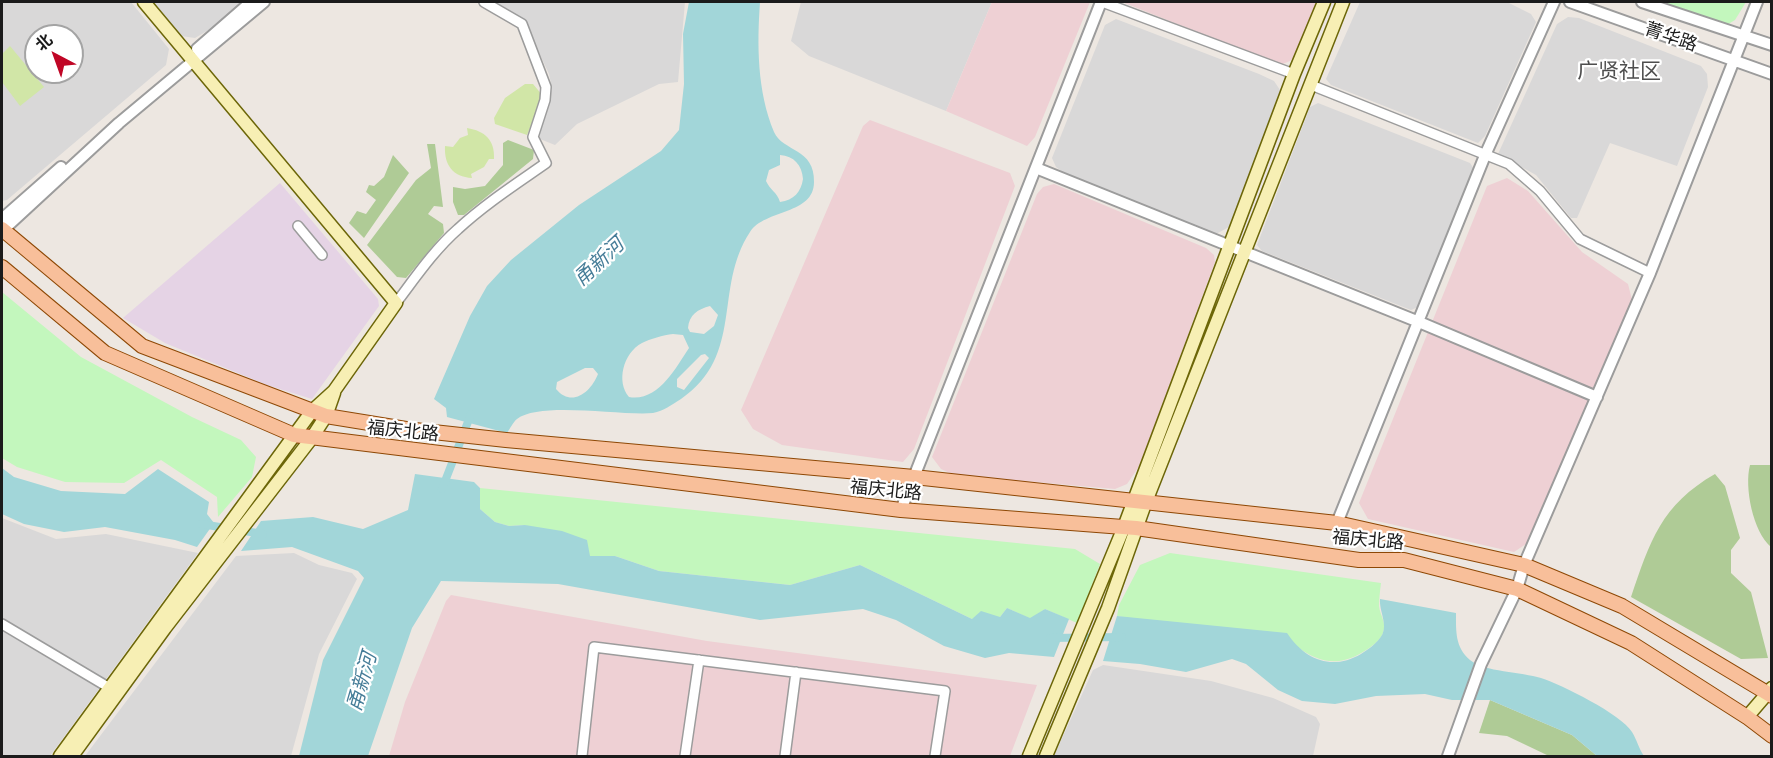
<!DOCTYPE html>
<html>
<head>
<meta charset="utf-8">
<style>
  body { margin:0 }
  #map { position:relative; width:1773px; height:758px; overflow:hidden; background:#ede7e1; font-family:"Asap Condensed","Noto Sans SC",sans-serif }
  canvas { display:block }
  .frame { position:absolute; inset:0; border:3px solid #1b1b1b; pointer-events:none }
  .north { position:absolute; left:24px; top:24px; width:60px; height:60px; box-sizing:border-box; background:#fff; border:2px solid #a4a4a4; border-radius:50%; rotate:319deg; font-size:16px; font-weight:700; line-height:24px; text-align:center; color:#1b1b1b }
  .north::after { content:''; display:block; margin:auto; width:21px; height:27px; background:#c00626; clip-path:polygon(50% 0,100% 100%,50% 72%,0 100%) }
</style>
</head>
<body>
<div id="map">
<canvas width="1773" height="758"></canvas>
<div class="frame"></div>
<div class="north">北</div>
</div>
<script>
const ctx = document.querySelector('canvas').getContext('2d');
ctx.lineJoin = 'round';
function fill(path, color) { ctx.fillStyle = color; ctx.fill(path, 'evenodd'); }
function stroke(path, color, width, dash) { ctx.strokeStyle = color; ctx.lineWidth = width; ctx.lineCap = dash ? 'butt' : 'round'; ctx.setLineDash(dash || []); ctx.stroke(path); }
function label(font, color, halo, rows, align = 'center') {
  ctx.font = font + ' "Asap Condensed","Noto Sans SC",sans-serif'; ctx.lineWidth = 4.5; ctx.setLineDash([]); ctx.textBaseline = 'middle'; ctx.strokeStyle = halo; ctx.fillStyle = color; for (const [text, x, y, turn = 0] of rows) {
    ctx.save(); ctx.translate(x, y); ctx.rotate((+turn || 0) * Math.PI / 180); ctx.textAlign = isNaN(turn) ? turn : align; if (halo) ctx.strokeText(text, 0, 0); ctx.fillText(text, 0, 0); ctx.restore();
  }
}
fill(new Path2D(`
  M2 2H131L169 49 166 65 7 200 2 201ZM36 36H72V72H36Z
  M152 2H243L212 28 195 38 181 36Z
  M490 2H685L678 82 659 84 577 124 555 145 540 139 538 131 552 88 549 74 526 25Z
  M801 2H992L946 111 809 56 791 41Z
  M1360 2H1507L1531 14 1536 22 1485 136 1478 143 1331 85 1326 79Z
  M1568 17 1579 18 1701 66 1707 74 1708 87 1677 166 1610 143 1577 218H1571L1536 175 1498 154 1557 24Z
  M1116 19 1259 74 1274 81 1280 90 1235 216 1229 227 1216 234 1064 173 1056 167 1052 158 1105 25Z
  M1318 103 1470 163 1474 169 1418 307 1411 310 1262 251 1257 245 1310 107Z
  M2 518 56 539 106 534 198 553 50 756H2Z
  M294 553 319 565 352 573 357 579 319 654 291 756H85L236 556Z
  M1103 665 1211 681 1273 698 1316 717 1320 724 1313 756H1054L1093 670Z`), '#d9d8d8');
fill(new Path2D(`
  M992 2H1090L1035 137 1027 146 946 111Z
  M1122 2H1316L1299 52 1290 61 1280 65Z
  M870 120 1010 173 1015 186 914 449 903 462 782 445 753 429 741 410 863 126Z
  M1507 178 1528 191 1582 252 1628 284 1632 300 1526 544 1514 552 1368 519 1359 503 1487 186Z
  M1054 184 1206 248 1214 255 1215 262 1140 465 1127 484 1115 489 954 475 941 469 932 457 1037 194 1043 187Z
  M451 595 707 641 1037 685 1010 756H389L405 702 446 601Z`), '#eed0d4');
fill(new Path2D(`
  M280 183 378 299 379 306 312 399 267 385 165 343 123 318Z`), '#e5d3e5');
fill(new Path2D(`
  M10 46 44 87 20 106 2 82V54Z
  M525 84H533L543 96 527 135 495 124 494 118 505 98Z
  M467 128C485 131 495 140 494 159H489L484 167 471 174 472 178C453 177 444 165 445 146L453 147 460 138 468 135Z`), '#d1e6a7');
fill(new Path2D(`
  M508 140 534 150 533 159 464 215H458L453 202V187L465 189 485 186 503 165V143Z
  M427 144H435L443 207 434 206 428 214 443 224 444 233 406 278 397 277 367 245 416 180 431 168Z
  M393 155 409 173 364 238 349 223 357 211 366 214 376 200 366 192 369 185 374 186 384 177Z
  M1750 465H1771V547C1753 532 1744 487 1750 465Z
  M1715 474 1725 486 1740 538 1731 550V573L1751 592 1768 658 1741 659 1631 597C1650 541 1661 505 1715 474Z
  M1490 700 1572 735 1597 756H1549L1507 736 1479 733Z`), '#afcb96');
fill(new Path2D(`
  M1650 2H1746L1735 20 1725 26Z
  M2 292 81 357 192 417 241 440 256 457 252 477 218 517 217 497 161 460 124 483 65 482 17 467 2 458Z
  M480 488 1075 549 1100 564 1077 623 1045 609 1031 619 1007 608 1000 617 972 619 860 565 790 585 659 571 615 556H590L525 525 509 526 495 522 480 509Z
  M1170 553 1381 583C1380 591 1379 599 1379 606 1380 616 1387 622 1383 633 1380 641 1370 648 1363 652 1338 667 1319 663 1296 646L1117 616 1119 605 1140 565Z`), '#c3f7bd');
fill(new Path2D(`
  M689 2H760C757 44 757 91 774 132 783 152 815 148 814 182 814 215 765 209 750 232 713 288 745 355 681 399 671 405 664 411 653 413 621 416 540 401 517 419 513 422 510 429 507 433L447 417 446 408 434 399 470 316 487 286 511 260 579 205 661 151 679 130 684 84 683 34ZM780 155C794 156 802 165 803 179 801 192 794 200 780 202 777 192 770 190 766 181L769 170 780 165ZM710 306 718 315 714 326 704 334 690 332 688 328C689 315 698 309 710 306ZM673 334 683 335 689 348C675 369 658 402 629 397 616 382 623 353 642 343 650 339 663 335 673 334ZM705 354 709 358 684 390 677 387V379L701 355ZM585 368H593L598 374C591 392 572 408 556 389L557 382Z
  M2 468 14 477 61 491 125 494 158 469 209 502 207 514 214 523 197 547 175 540 105 527 64 532 24 524 2 514Z
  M415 474 474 482 480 488V509L495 522 509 526 525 525 562 531 587 540 590 556H615L659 571 790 585 860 565 972 619 981 611 1000 617 1007 608 1030 618 1045 609 1069 619 1054 657 1009 653 985 658 944 646 896 620 863 609 760 620 558 584 441 581 412 628 368 756H299L323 660 364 578 358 571 292 547 241 551 261 521 313 517 363 529 408 510Z
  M1380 599 1456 613C1456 631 1455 647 1470 660 1484 672 1522 672 1541 678 1562 685 1621 714 1632 732 1637 740 1639 749 1644 756H1597L1572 735 1490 700H1452L1425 694 1376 696 1335 704 1302 701 1278 690 1246 664 1232 659 1186 672 1140 664 1103 661 1117 616 1287 633C1305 660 1332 671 1361 654 1369 649 1377 643 1382 635 1388 624 1379 611 1380 599Z`), '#a2d6d9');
stroke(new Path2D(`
  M442 489 471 414
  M201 524 263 534
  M1050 638 1122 637`), '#a2d6d9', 8);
const minor = new Path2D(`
  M1102 2 1294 74
  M1311 85 1509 164 1540 191 1580 239 1650 273
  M298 226 322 255
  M396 303C415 278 434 250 458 229 485 204 516 184 546 163L533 137 545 100 546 87 522 24 484 2
  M2 624 113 690
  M582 756 594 647 945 691 935 756
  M685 756 699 660
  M785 756 796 672`);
const tertiary = new Path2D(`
  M1570 2 1772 74
  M1642 2 1772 45
  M197 49 251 2
  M1036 168 1419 322 1597 397
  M2 219 61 167
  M3 230 119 123 264 2
  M901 510 1101 2
  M1337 523 1486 153 1554 2
  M1448 756 1481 664 1517 589 1524 565 1650 273 1757 2`);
const secondary = new Path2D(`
  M1747 717 1772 688
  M60 756 312 411 334 391 396 303 144 2
  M72 756 165 628 311 439 326 416 334 393
  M1029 756 1124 527 1294 74 1324 2
  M1046 756 1108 608 1145 504 1343 2`);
const primary = new Path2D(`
  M2 229 142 346 326 416 406 429 506 440 914 477 1337 523 1524 565 1622 606 1772 696
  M2 267 105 353 294 435 901 510 1136 528 1359 560H1404L1517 589 1631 643 1747 717 1772 736`);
stroke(minor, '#9c9c9c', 12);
stroke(tertiary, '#9c9c9c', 14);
stroke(secondary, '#6c6608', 15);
stroke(primary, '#8e4805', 16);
stroke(minor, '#fff', 9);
stroke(tertiary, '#fff', 10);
stroke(secondary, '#f7efb4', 12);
stroke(primary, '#f8bf9a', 14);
label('18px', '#1b1b1b', '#fff', [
  ["菁华路",1671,37,19],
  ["福庆北路",403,431,6],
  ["福庆北路",886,490,6],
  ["福庆北路",1368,540,5]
]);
label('italic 20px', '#467d98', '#fff', [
  ["甬新河",599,262,-43],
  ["甬新河",362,682,-74]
]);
label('21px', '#4e4e4e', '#fff', [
  ["广贤社区",1619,71]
]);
</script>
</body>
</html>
